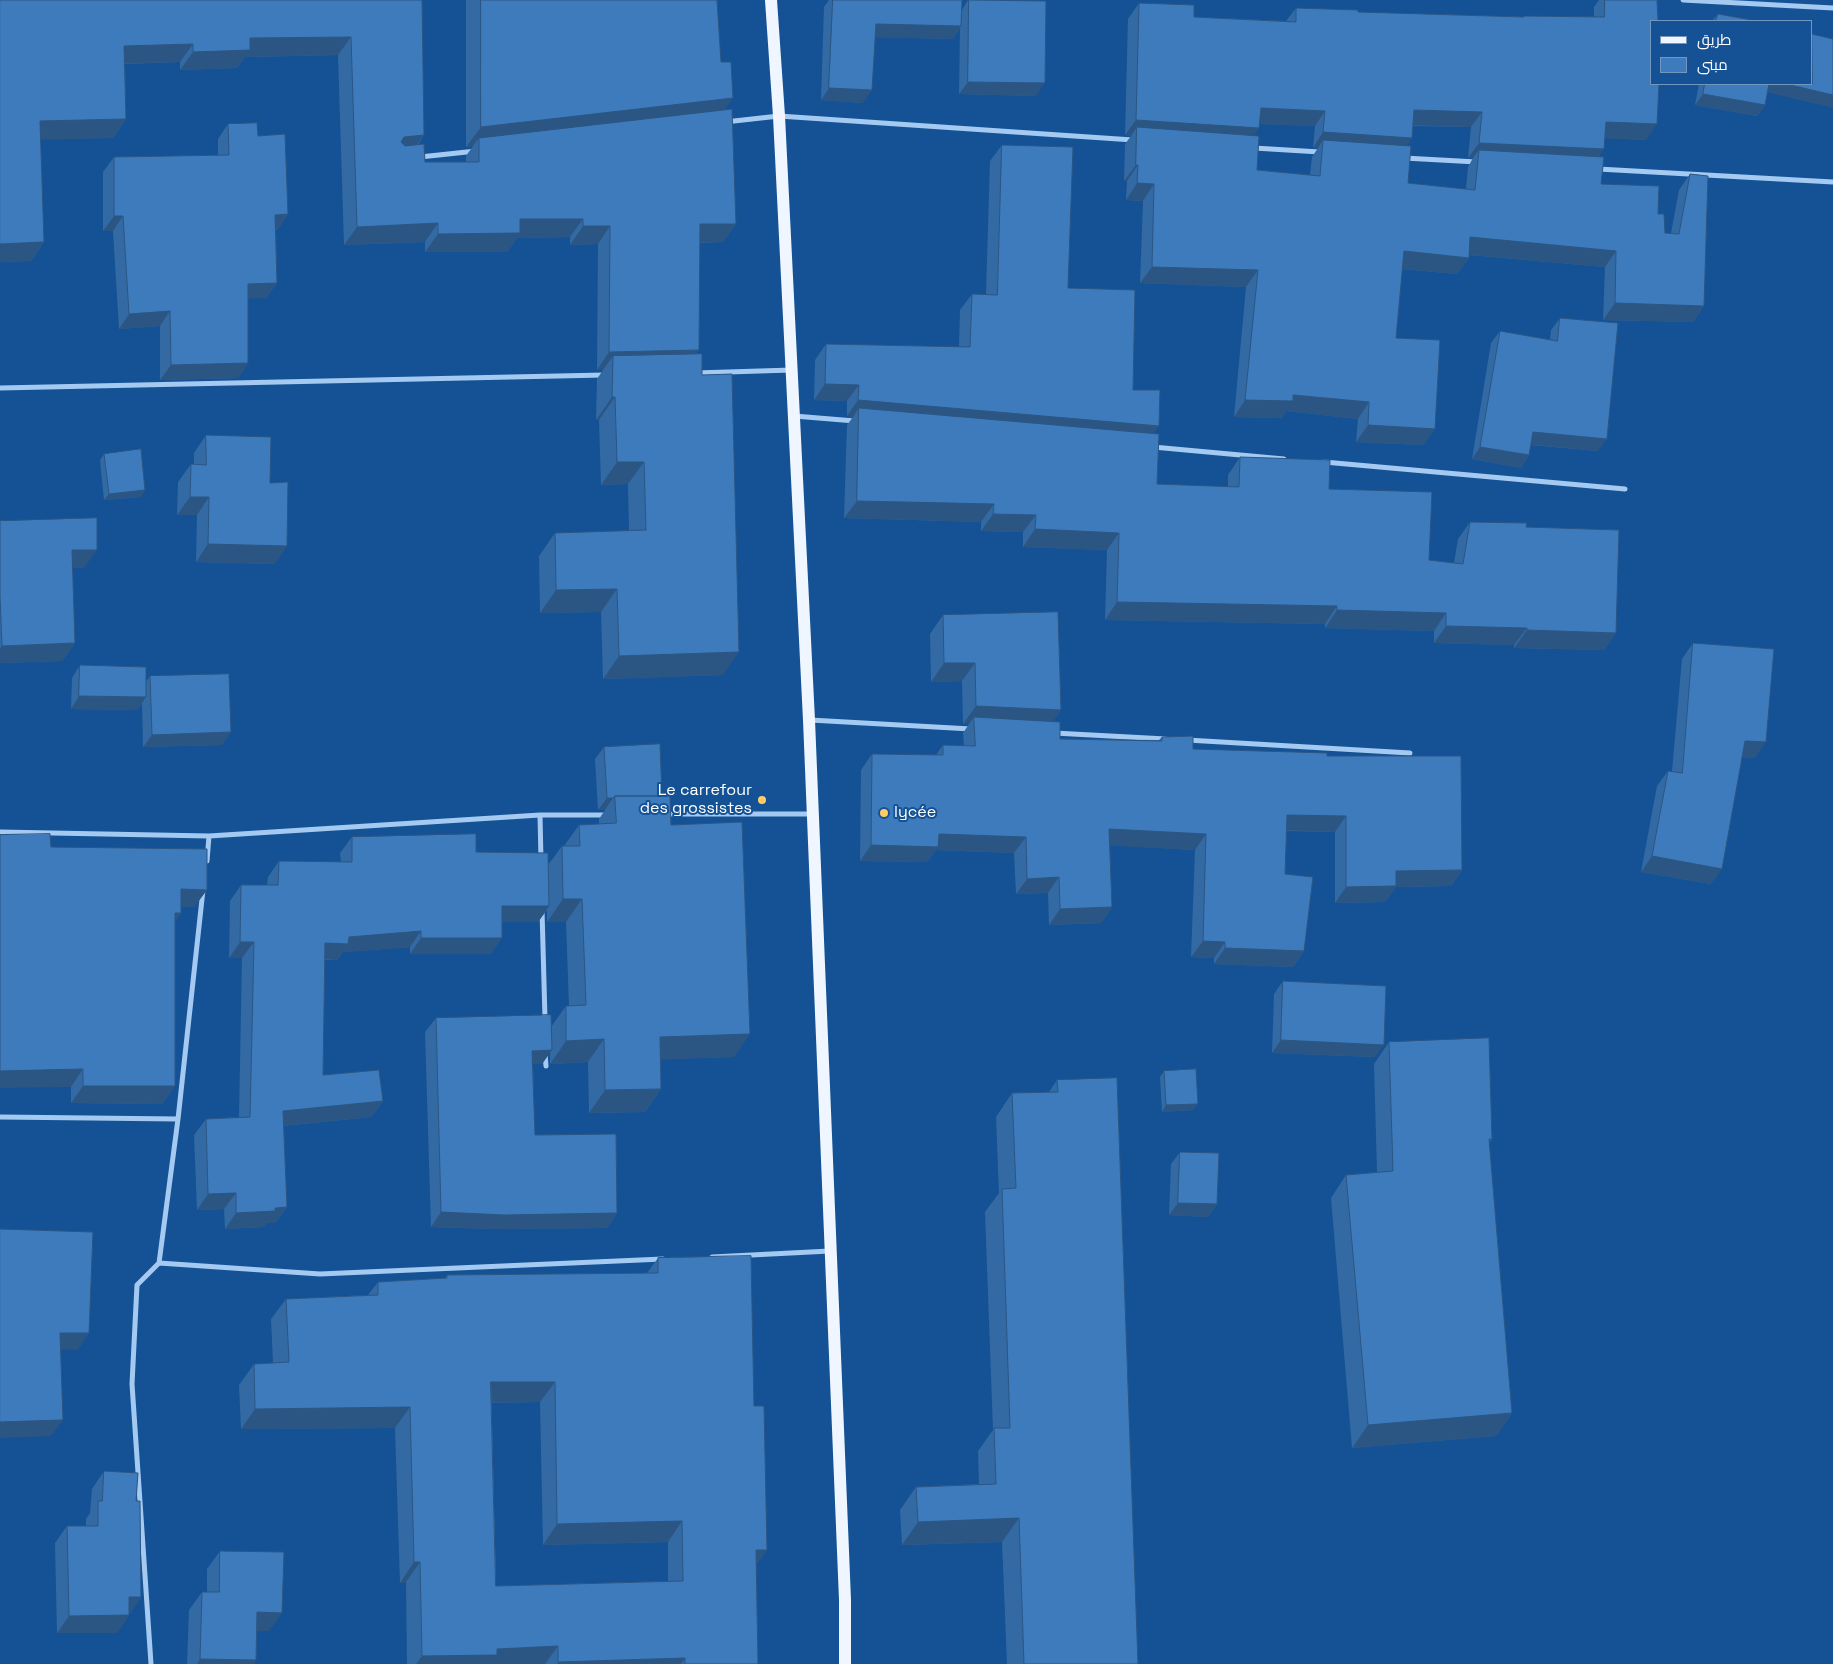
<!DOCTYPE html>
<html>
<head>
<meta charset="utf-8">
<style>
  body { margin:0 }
  #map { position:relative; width:1833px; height:1664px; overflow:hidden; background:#145295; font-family:"Space Grotesk",Cairo,sans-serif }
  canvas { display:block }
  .legend { position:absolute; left:1650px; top:20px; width:162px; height:65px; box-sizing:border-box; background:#145295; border:1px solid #7297bf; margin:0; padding:6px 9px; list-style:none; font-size:15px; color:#fff }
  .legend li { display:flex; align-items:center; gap:10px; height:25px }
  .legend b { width:25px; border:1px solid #7297bf }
</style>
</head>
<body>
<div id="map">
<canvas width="1833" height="1664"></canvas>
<ul class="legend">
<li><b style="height:6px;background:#eff6ff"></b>طريق</li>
<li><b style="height:14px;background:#3d7bbd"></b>مبنى</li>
</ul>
</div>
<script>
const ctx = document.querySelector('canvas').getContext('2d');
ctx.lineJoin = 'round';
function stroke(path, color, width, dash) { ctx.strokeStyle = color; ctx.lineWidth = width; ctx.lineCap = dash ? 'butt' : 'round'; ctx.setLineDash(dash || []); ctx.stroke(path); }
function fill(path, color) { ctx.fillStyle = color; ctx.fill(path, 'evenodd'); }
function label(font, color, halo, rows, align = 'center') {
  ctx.font = font + ' "Space Grotesk",sans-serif'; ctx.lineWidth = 4; ctx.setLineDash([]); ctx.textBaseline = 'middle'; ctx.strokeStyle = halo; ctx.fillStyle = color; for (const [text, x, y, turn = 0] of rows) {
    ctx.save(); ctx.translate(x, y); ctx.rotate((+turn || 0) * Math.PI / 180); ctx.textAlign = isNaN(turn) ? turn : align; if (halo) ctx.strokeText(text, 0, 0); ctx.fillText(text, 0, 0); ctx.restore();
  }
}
stroke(new Path2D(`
  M1683 0 1833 8
  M725 122 779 116 1133 140
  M1254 148 1320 152
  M420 157 476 151
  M1404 158 1477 162
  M1598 169 1833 182
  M695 373 792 370
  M0 388 604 375
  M794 416 855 421
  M1153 447 1284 459
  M1324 462 1625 489
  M810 720 971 729
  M1054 733 1166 739
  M1187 740 1410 753
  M665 814H811
  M540 815 541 860
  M0 832 209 836 540 815H606
  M207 861 209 836
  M542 910 545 1019
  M545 1053 546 1066
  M0 1117 178 1119
  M712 1257 830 1251
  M159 1263 320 1274 663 1259
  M151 1664 132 1384 137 1285 159 1263 178 1119 203 890`), '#a4caf2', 5);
stroke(new Path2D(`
  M771 0 779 116 809 720 845 1600V1664`), '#eff6ff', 12);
fill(new Path2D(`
  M0 0H422L424 135 418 145 425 162H466V156L473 146 466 147V0H718L717 1 724 110 736 224 723 242 700 243 696 354 702 375 723 675 603 679 601 612 540 613 539 556 555 533 629 531 628 484 601 485 599 420H596L597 379 603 370H597L598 244 570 245V237L517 238 507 252H425V242L344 245 338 55 245 57 237 68 180 70V62L125 64 126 119 113 138 40 139 44 242 31 261 0 262Z
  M829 0H962V10L968 0H1003L1036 96 959 94 960 28 953 39 875 37 863 103 821 100 824 7Z
  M1599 0H1657L1646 140 1605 138 1599 157 1601 184 1658 214 1665 233H1671L1679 190 1690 174 1704 306 1693 322 1603 320 1605 267 1469 255V258L1457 274 1402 269 1396 338 1424 445 1356 442 1358 419 1286 411 1282 418 1234 417 1246 287 1140 283 1143 201 1126 200 1127 181H1124L1125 144 1131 136 1125 135 1128 19 1139 3 1194 17 1286 21 1296 8 1358 12 1523 17 1524 16 1594 17V7ZM1260 124 1315 126 1313 148H1318L1312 157 1310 175 1257 170 1254 135ZM1413 126 1471 127 1468 158H1473L1468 167 1466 189 1408 183 1406 146 1412 138Z
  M1718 14 1757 21H1712Z
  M1699 84H1812L1767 92 1765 105 1757 116 1695 105Z
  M228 124 258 136 288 214 278 229 276 230 277 283 266 298H248V363L238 378 160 380V326L119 329 113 231H103V172L114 157 218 155V139Z
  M1002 145 1068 288 1133 390 1154 433 1157 484 1228 487V475L1240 457 1329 489 1429 560 1454 563 1458 539 1470 522 1526 527 1616 633 1604 650 1514 648V645L1434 643V631L1325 628V624L1105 620 1107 550 1023 547V532L981 531V522L844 518 847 425 853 417 847 416V401L814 400 815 360 826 344 959 347 960 310 972 294H986L990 161Z
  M1560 318 1598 451 1531 445 1529 455 1521 468 1472 459 1491 343 1500 331 1550 340 1551 330Z
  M206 435 270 483 275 564 196 562 197 515H177L178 482 191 464H194V453Z
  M104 454 141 497 104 500 100 460Z
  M0 521 84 568H72L75 643 62 661 0 663Z
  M943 615 1061 710 1053 721 1060 739 1159 740 1162 737 1193 749 1327 756 1462 870 1451 886 1396 887 1385 902 1335 903V832L1287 831 1285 874 1304 951 1293 967 1214 964V958L1191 957 1195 850 1110 845 1112 907 1101 923 1049 925 1048 893 1016 894 1014 853 936 850 927 862 860 861 861 770 872 754 936 755 943 745 964 746 963 733 969 724H963L962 681 931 682 930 634Z
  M1693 643 1755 758 1742 757 1711 884 1641 872 1657 786 1668 771H1672L1682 659Z
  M80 665 146 682 150 676 222 745 143 747 142 703 137 710 71 709 72 678Z
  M604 747 662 796 671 825 734 1057 661 1059V1089L645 1112 589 1113 588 1062 550 1064V1052L542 1064H533L535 1135 617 1213 607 1228 494 1229 431 1227 425 1032 436 1018 551 1027 566 1006H569L566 922H547V910L538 922H502L491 954H410V947L343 952 337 960H325L323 1075 383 1101 371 1117 283 1126 287 1207 275 1223H266L264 1227 225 1229 224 1209 197 1210 194 1135 206 1119 239 1117 242 958H229L230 901 241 885H267L268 877 279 861 341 862 340 853 352 837 476 852 548 865 562 846H564L579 825 599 824V819L605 810H598L595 759Z
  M51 847 207 890 194 907H181V913L175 922V1086L162 1104 71 1103V1087Z
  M1283 981 1375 1057 1272 1053 1274 994Z
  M1389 1042 1492 1139 1489 1143 1512 1413 1496 1436 1352 1448 1331 1198 1346 1175 1377 1172 1374 1064Z
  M1164 1071 1193 1110 1162 1112 1160 1077Z
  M1057 1080 1138 1664H1007L1002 1542 902 1545 900 1510 916 1487 979 1484 978 1451 993 1430 985 1212 999 1193 996 1117 1012 1093 1049 1092Z
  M1180 1152 1217 1204 1208 1217 1169 1215 1171 1164Z
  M658 1258 754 1406 767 1550 756 1565 758 1664H407L406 1582 400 1583 395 1428 241 1429 239 1385 254 1364 273 1363 271 1319 286 1299 368 1295 378 1282 445 1278 447 1275 647 1273ZM540 1402 543 1545 668 1542V1581L496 1586 491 1403Z
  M104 1471 136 1501 141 1597 117 1633H57L55 1543 67 1526H86V1519L90 1513 92 1489Z
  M220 1551 269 1631H257L256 1660 254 1664H187L189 1610 202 1592H207V1569Z`), '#346aa3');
fill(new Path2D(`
  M876 24 961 26 953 39 867 37Z
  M351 37 338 55 245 57 237 68 180 70 193 52 250 38Z
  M193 44 180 62 111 64 124 46Z
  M968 82 1045 83 1036 96 959 94Z
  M1767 84H1786L1833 95V108L1762 91Z
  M829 88 872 90 863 103 821 100Z
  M1703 94 1765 105 1757 116 1695 105Z
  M733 98 718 119 479 138 473 146 466 147 481 127Z
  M1261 108 1325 111 1315 126 1250 124Z
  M1414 110 1482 112 1471 127 1404 125Z
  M126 119 113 138 27 140 40 121Z
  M1136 120 1259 128 1249 144 1137 127 1131 136 1125 135Z
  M1606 122 1657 124 1646 140 1596 138Z
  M1323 132 1412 138 1401 154 1323 140 1318 148H1313Z
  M424 135 411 153 391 156 404 137Z
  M1479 143 1604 149 1593 165 1479 150 1473 158H1468Z
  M1136 165H1138L1127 181H1124Z
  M1137 183 1154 184 1143 201 1126 200Z
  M288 214 278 229 265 230 275 215Z
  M114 216H123L113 231H103Z
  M520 219H583L570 237 517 238 507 252H425L438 234Z
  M438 223 425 242 344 245 357 227Z
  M700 224H736L723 242 688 243Z
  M583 226H610L598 244 570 245Z
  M1470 237 1616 251 1605 267 1459 254Z
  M44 242 31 261 0 262V244Z
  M1404 251 1469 258 1457 274 1393 268Z
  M1152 267 1258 270 1246 287 1140 283Z
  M277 283 266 298 237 299 248 284Z
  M1615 303 1704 306 1693 322 1603 320Z
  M170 311 160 326 119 329 129 314Z
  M699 350 686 368 613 356 603 370H597L609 352Z
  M248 363 238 378 160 380 171 365Z
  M825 384 859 385 847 401 814 400Z
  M1293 395 1369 402 1358 419 1286 411 1282 418 1234 417 1245 400Z
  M612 397H615L599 420H596Z
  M858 400 1159 426 1147 443 859 408 853 417 847 416Z
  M1368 425 1435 429 1424 445 1356 442Z
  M1533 432 1607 439 1598 451 1524 444Z
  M1480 447 1529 455 1521 468 1472 459Z
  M617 462H644L628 484 601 485Z
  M145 490 141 497 104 500 109 494Z
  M190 497H209L197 515H177Z
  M857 501 994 504 981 522 844 518Z
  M993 514 1036 515 1023 532 981 531Z
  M1035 529 1119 533 1107 550 1023 547Z
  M208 544 287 546 275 564 196 562Z
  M72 550H97L84 568H59Z
  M617 589 601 612 540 613 556 590Z
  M1117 602 1337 606 1325 624 1105 620Z
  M1337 610 1446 613 1434 631 1325 628Z
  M1446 626 1527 628 1514 645 1434 643Z
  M1527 630 1616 633 1604 650 1514 648Z
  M75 643 62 661 0 663V648L2 646Z
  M739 652 723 675 603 679 619 656Z
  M944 663H975L962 681 931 682Z
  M79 696 146 697 137 710 71 709Z
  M976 706 1061 710 1048 729 974 717 969 724H963Z
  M231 732 222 745 143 747 152 735Z
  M1745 741 1766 742 1755 758 1734 756Z
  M607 798H613L605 810H598Z
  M1287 815 1346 816 1335 832 1276 830Z
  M1109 829 1206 834 1195 850 1098 845Z
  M939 834 1026 837 1014 853 936 850 927 862 860 861 871 845Z
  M1652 856 1722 869 1711 884 1641 872Z
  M1462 870 1451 886 1396 887 1385 902 1335 903 1346 887 1396 871Z
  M1059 877 1048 893 1016 894 1027 879Z
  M181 889 207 890 194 907H169Z
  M563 899H582L566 922H547Z
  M502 906H549L538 922H491Z
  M1112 907 1101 923 1049 925 1060 909Z
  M175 913H181L169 931Z
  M421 931 410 947 343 952 337 960 314 959 325 943 349 937Z
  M421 938H502L491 954H410Z
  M1203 941 1225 942 1214 958 1191 957Z
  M240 942H254L242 958H229Z
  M1225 948 1304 951 1293 967 1214 964Z
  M750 1034 734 1057 644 1060 660 1037Z
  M604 1039 588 1062 550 1064 566 1041Z
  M1281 1040 1384 1045 1375 1057 1272 1053Z
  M552 1050 542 1064 522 1065 532 1051Z
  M83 1069 71 1087 0 1088V1071Z
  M83 1086H175L162 1104 71 1103Z
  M661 1089 645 1112 589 1113 605 1090Z
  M383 1101 371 1117 272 1127 283 1111Z
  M1198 1104 1193 1110 1162 1112 1166 1105Z
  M236 1193 224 1209 197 1210 208 1194Z
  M1178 1203 1217 1204 1208 1217 1169 1215Z
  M287 1207 275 1223H266L264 1227 225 1229 236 1213 275 1208Z
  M441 1212 617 1213 607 1228 494 1229 431 1227Z
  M60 1333H89L78 1350 49 1349Z
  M491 1382H555L540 1402 476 1403Z
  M410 1407 395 1428 241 1429 255 1409Z
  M1512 1413 1496 1436 1352 1448 1368 1425Z
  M63 1420 51 1436 0 1438V1422Z
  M1019 1518 1002 1542 902 1545 918 1522Z
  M682 1521 668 1542 543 1545 557 1524Z
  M756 1550H767L752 1571Z
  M414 1562H420L406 1582 400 1583Z
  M129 1597H141L129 1615Z
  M257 1612 282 1613 269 1631H244Z
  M129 1615 117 1633H57L69 1616Z
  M558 1646 545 1664H416L422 1656 497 1649Z
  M685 1658 681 1664H557L558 1662Z
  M200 1659 256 1660 254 1664H197Z`), '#2b5684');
const building = new Path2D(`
  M0 0H422L424 135 404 137 401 142 405 146 424 144 425 162H479V138L732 109 736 224H700L699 350 609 352 610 226H583V219H520V233L438 234V223L357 227 351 37 250 38V50L193 52V44L124 46 126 119 40 121 44 242 0 244Z
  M481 0H717L721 62H731L733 98 481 127Z
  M833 0H962L961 26 876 24 872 90 829 88Z
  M969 0 1046 1 1045 83 968 82Z
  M1605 0H1657L1658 21H1652V84H1659L1657 124 1606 122 1604 149 1479 143 1482 112 1414 110 1412 138 1323 132 1325 111 1261 108 1259 128 1136 120 1139 3 1194 5V17L1296 22V8L1358 10V12L1524 17V16L1604 17Z
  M1718 14 1757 21H1716Z
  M1812 34 1833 39V95L1786 84H1812Z
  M1705 84H1769L1765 105 1703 94Z
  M257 123 258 136 285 134 288 214 275 215 277 283 248 284V363L171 365 170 311 129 314 123 216H114V157L229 155 228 124Z
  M1137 127 1259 136 1257 170 1320 176 1323 140 1411 146 1408 183 1475 190 1479 150 1604 157 1601 184 1659 186 1658 214H1664L1665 233 1679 234 1690 174 1708 176 1704 306 1615 303 1616 251 1470 237 1469 258 1404 251 1396 338 1440 340 1435 429 1368 425 1369 402 1293 395V401L1245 400 1258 270 1152 267 1154 184 1137 183 1138 165H1136Z
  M1002 145 1073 147 1068 288 1135 290 1133 390H1160L1159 426 858 400 859 385 825 384 826 344 970 347 972 294 997 295Z
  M1560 318 1618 323 1607 439 1533 432 1529 455 1480 447 1500 331 1557 341Z
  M702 354V375L732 374 739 652 619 656 617 589 556 590 555 533 646 530 644 462H617L615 397H612L613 356Z
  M859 408 1159 434 1157 484 1239 487 1240 457 1330 460 1329 489 1432 492 1429 560 1463 564 1470 522 1527 523 1526 527 1619 530 1616 633 1527 630V628L1446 626V613L1337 610V606L1117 602 1119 533 1035 529 1036 515 993 514 994 504 857 501Z
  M206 435 271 437 270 483 288 482 287 546 208 544 209 497H190L191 464 206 465Z
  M141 449 145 490 109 494 104 454Z
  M97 518V550H72L75 643 2 646 0 596V521Z
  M1058 612 1061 710 976 706 975 663H944L943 615Z
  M1693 643 1774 649 1766 742 1745 741 1722 869 1652 856 1668 771 1682 773Z
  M80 665 146 667V697L79 696Z
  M229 674 231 732 152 735 150 676Z
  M974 717 1060 722V739L1162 741V737L1193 736V749L1327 753V756H1461L1462 870 1396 871V886L1346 887V816L1287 815 1285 874 1313 877 1304 951 1225 948V942L1203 941 1206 834 1109 829 1112 907 1060 909 1059 877 1027 879 1026 837 939 834 938 847 871 845 872 754 943 755V745L975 746Z
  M660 744 662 796H615L613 798H607L604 747Z
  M615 796H670L671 825 742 822 750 1034 660 1037 661 1089 605 1090 604 1039 566 1041V1006L586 1005 582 899H563L562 846H580L579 825 616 823Z
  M50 834 51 847 207 849V890L181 889V913H175V1086H83V1069L0 1071V835Z
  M476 834V852L548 853 549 906H502V938H421V931L349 937 348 944 325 943 323 1075 379 1070 383 1101 283 1111 287 1207 275 1208V1211L236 1213V1193L208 1194 206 1119 250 1117 254 942H240L241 885H278L279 861 352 862V837Z
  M1283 981 1386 986 1384 1045 1281 1040Z
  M551 1015 552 1050 532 1051 535 1135 616 1134 617 1213 504 1215 441 1212 436 1018Z
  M1489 1038 1492 1139H1489L1512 1413 1368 1425 1346 1175 1393 1171 1389 1042Z
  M1196 1069 1198 1104 1166 1105 1164 1071Z
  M1117 1078 1138 1664H1024L1019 1518 918 1522 916 1487 996 1484 994 1428H1010L1002 1189 1016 1188 1012 1093 1058 1092 1057 1080Z
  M1180 1152 1219 1153 1217 1204 1178 1203Z
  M0 1229 93 1232 89 1333H60L63 1420 0 1422Z
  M751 1256 754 1406H764L767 1550H756L758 1664H685V1658L558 1662V1646L497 1649V1655L422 1656 420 1562H414L410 1407 255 1409 254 1364 289 1362 286 1299 378 1295V1282L447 1278V1275L658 1273V1258ZM491 1382H555L557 1524 682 1521 683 1581 496 1586Z
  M104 1471 138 1473 136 1501H140L141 1597H129V1615L69 1616 67 1526H98V1501H102Z
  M220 1551 284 1552 282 1613 257 1612 256 1660 200 1659 202 1592H219Z`);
fill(building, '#3d7bbd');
stroke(building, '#2b5684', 1);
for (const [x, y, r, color] of [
  [762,800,5,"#ffcc65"],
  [884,813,5,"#ffcc65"]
]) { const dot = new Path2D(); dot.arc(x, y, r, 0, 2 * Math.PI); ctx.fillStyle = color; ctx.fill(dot); stroke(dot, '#145295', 2); }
label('16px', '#fff', '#145295', [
  ["Le carrefour",752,791],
  ["des grossistes",752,809],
  ["lycée",894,813,"left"]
], 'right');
</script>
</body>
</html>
